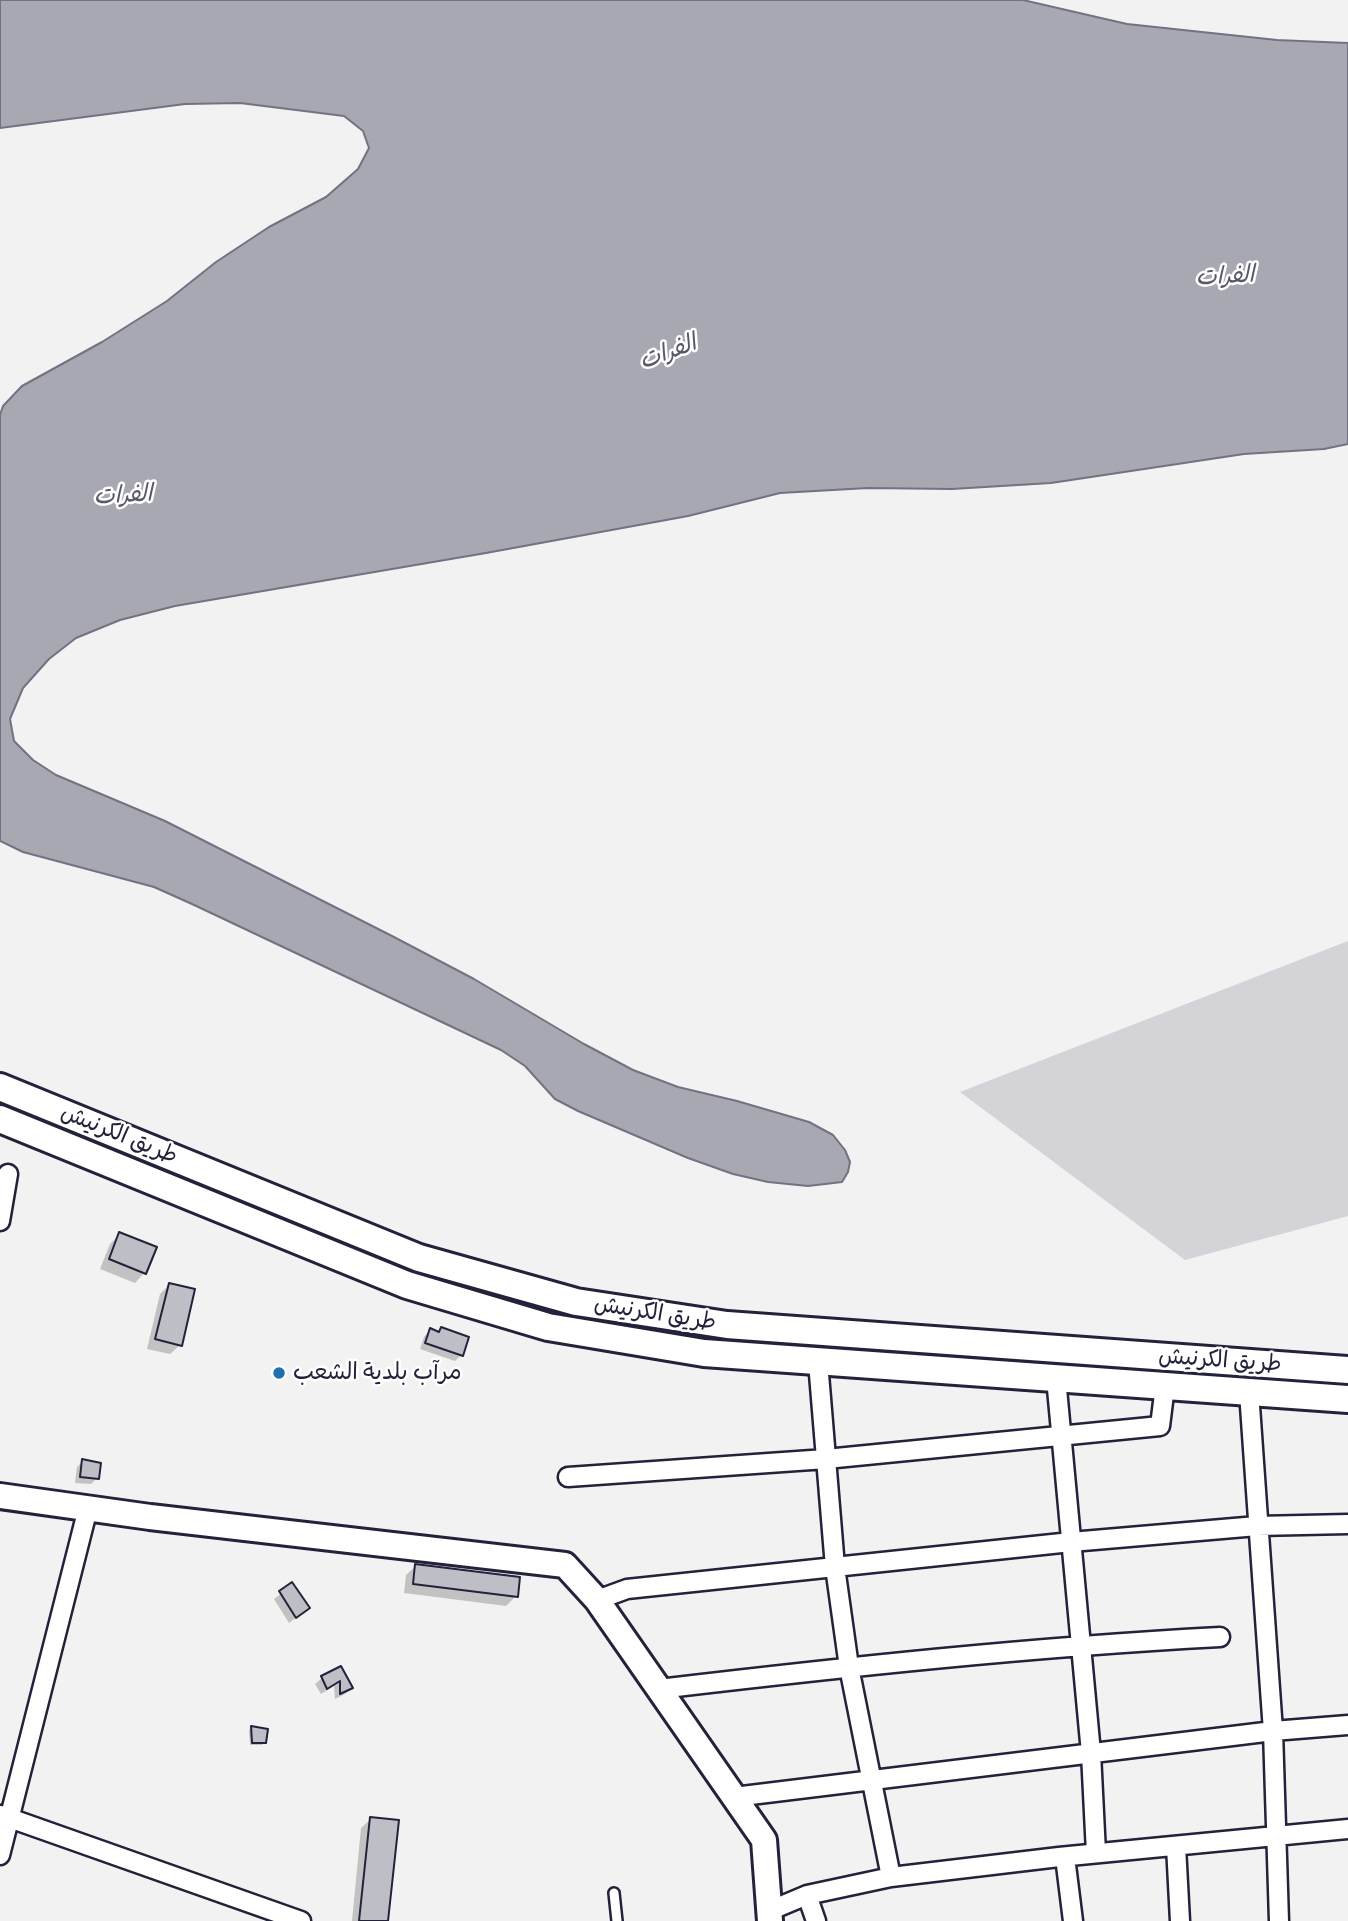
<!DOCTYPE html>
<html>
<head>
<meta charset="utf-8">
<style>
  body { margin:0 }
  canvas { display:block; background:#f2f2f3 }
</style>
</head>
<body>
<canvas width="1348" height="1921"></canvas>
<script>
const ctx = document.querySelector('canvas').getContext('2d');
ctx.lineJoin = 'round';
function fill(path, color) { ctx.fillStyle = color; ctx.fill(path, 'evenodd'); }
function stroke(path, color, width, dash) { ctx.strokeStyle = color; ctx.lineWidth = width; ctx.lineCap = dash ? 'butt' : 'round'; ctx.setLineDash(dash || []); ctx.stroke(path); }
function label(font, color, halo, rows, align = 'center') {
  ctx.font = font + ' Itim,"Playpen Sans Arabic",sans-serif'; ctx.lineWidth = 5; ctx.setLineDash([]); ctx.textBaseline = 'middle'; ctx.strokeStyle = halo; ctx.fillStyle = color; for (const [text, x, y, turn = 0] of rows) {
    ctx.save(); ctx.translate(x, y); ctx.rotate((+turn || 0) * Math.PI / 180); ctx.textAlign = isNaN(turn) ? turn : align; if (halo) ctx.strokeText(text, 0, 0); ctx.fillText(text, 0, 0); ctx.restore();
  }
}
fill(new Path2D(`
  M1348 941V1216L1185 1260 960 1092Z`), '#d3d3d8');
const water = new Path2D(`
  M0 0H1023L1127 24 1277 40 1348 43V444L1324 449 1244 454 1051 483 952 489 868 488 780 493 688 516 486 553 175 606 120 620 76 638 49 659 23 688 10 719 14 741 33 760 56 775 165 821 392 936 474 979 584 1044 633 1070 678 1087 737 1101 809 1122 833 1135 845 1150 850 1162 848 1172 842 1182 808 1186 768 1182 733 1174 688 1158 578 1111 555 1099 525 1066 501 1050 192 904 154 887 23 852 0 841V415L3 406 22 386 102 342 167 301 216 262 269 227 326 197 358 169 369 148 363 131 344 116 240 103 185 104 0 128Z`);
fill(water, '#a8a8b2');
stroke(water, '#727282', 2);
fill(new Path2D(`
  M120 1234 144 1273 135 1283 100 1269 110 1244Z
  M169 1285 180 1345 170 1354 147 1349 160 1294Z
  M441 1329 461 1355 455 1361 420 1349 424 1337 430 1330 437 1333Z
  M83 1461 97 1478 91 1484 75 1483 77 1467Z
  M416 1566 516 1596 506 1606 404 1593 406 1575Z
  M292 1585 301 1614 289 1623 274 1599Z
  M340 1668 351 1688 345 1694 335 1699 334 1686 321 1694 315 1684 322 1678Z
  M251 1728 264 1743 262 1745H250L249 1730Z
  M371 1819 386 1921H352L361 1828Z`), '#0003');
const building = new Path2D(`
  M119 1232 157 1247 146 1274 109 1259Z
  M169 1283 195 1289 182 1346 155 1339Z
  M441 1327 469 1337 463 1356 425 1343 430 1328 439 1332Z
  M82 1459 101 1463 99 1479 80 1477Z
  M415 1564 520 1577 518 1597 413 1584Z
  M292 1582 310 1608 296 1618 279 1591Z
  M341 1666 353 1688 340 1694V1681L327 1689 321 1676Z
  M251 1726 268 1729 266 1743H252Z
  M370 1817 399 1820 388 1921H359Z`);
fill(building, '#bebec6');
stroke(building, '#22223b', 2);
const lane = new Path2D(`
  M614 1893 617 1921`);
const street = new Path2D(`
  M0 1221 8 1174
  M818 1362 835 1567 849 1667 891 1877
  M1056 1378 1091 1753 1096 1853
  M1249 1392 1273 1731 1279 1921
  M568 1477 826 1459 1160 1426 1165 1386
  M597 1600 627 1589 1071 1542 1257 1526 1348 1524
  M659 1689C845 1667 1032 1647 1220 1637
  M734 1797 1273 1731 1348 1725
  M1 1815 301 1921
  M1176 1846 1180 1921
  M0 1855 88 1508
  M1065 1857 1073 1921
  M807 1895 816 1921
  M769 1911 807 1895 891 1877 1059 1857 1348 1829`);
const secondary = new Path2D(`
  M0 1496 150 1517 565 1565 597 1600 764 1840 770 1921`);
const primary = new Path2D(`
  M0 1087 419 1258 576 1302 727 1325 1348 1370
  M0 1119 407 1285 548 1327 704 1353 1348 1399`);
stroke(lane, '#22223b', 14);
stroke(street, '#22223b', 23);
stroke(secondary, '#22223b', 30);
stroke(primary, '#22223b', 32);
stroke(lane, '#fff', 9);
stroke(street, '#fff', 18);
stroke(secondary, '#fff', 24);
stroke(primary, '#fff', 26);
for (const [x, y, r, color] of [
  [279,1373,7,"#1f6fb2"]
]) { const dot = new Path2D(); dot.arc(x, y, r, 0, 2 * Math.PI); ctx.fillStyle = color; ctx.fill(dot); stroke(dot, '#fff', 2.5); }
label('23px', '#22223b', '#fff', [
  ["طريق الكرنيش",119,1135,22],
  ["طريق الكرنيش",655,1314,9],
  ["طريق الكرنيش",1220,1361,4]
]);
label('23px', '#22223b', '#fff', [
  ["مرآب بلدية الشعب",293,1373]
], 'left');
label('italic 24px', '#58586b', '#fff', [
  ["الفرات",1225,277,-3],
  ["الفرات",668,353,-20],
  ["الفرات",123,496,-3]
]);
</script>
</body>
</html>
